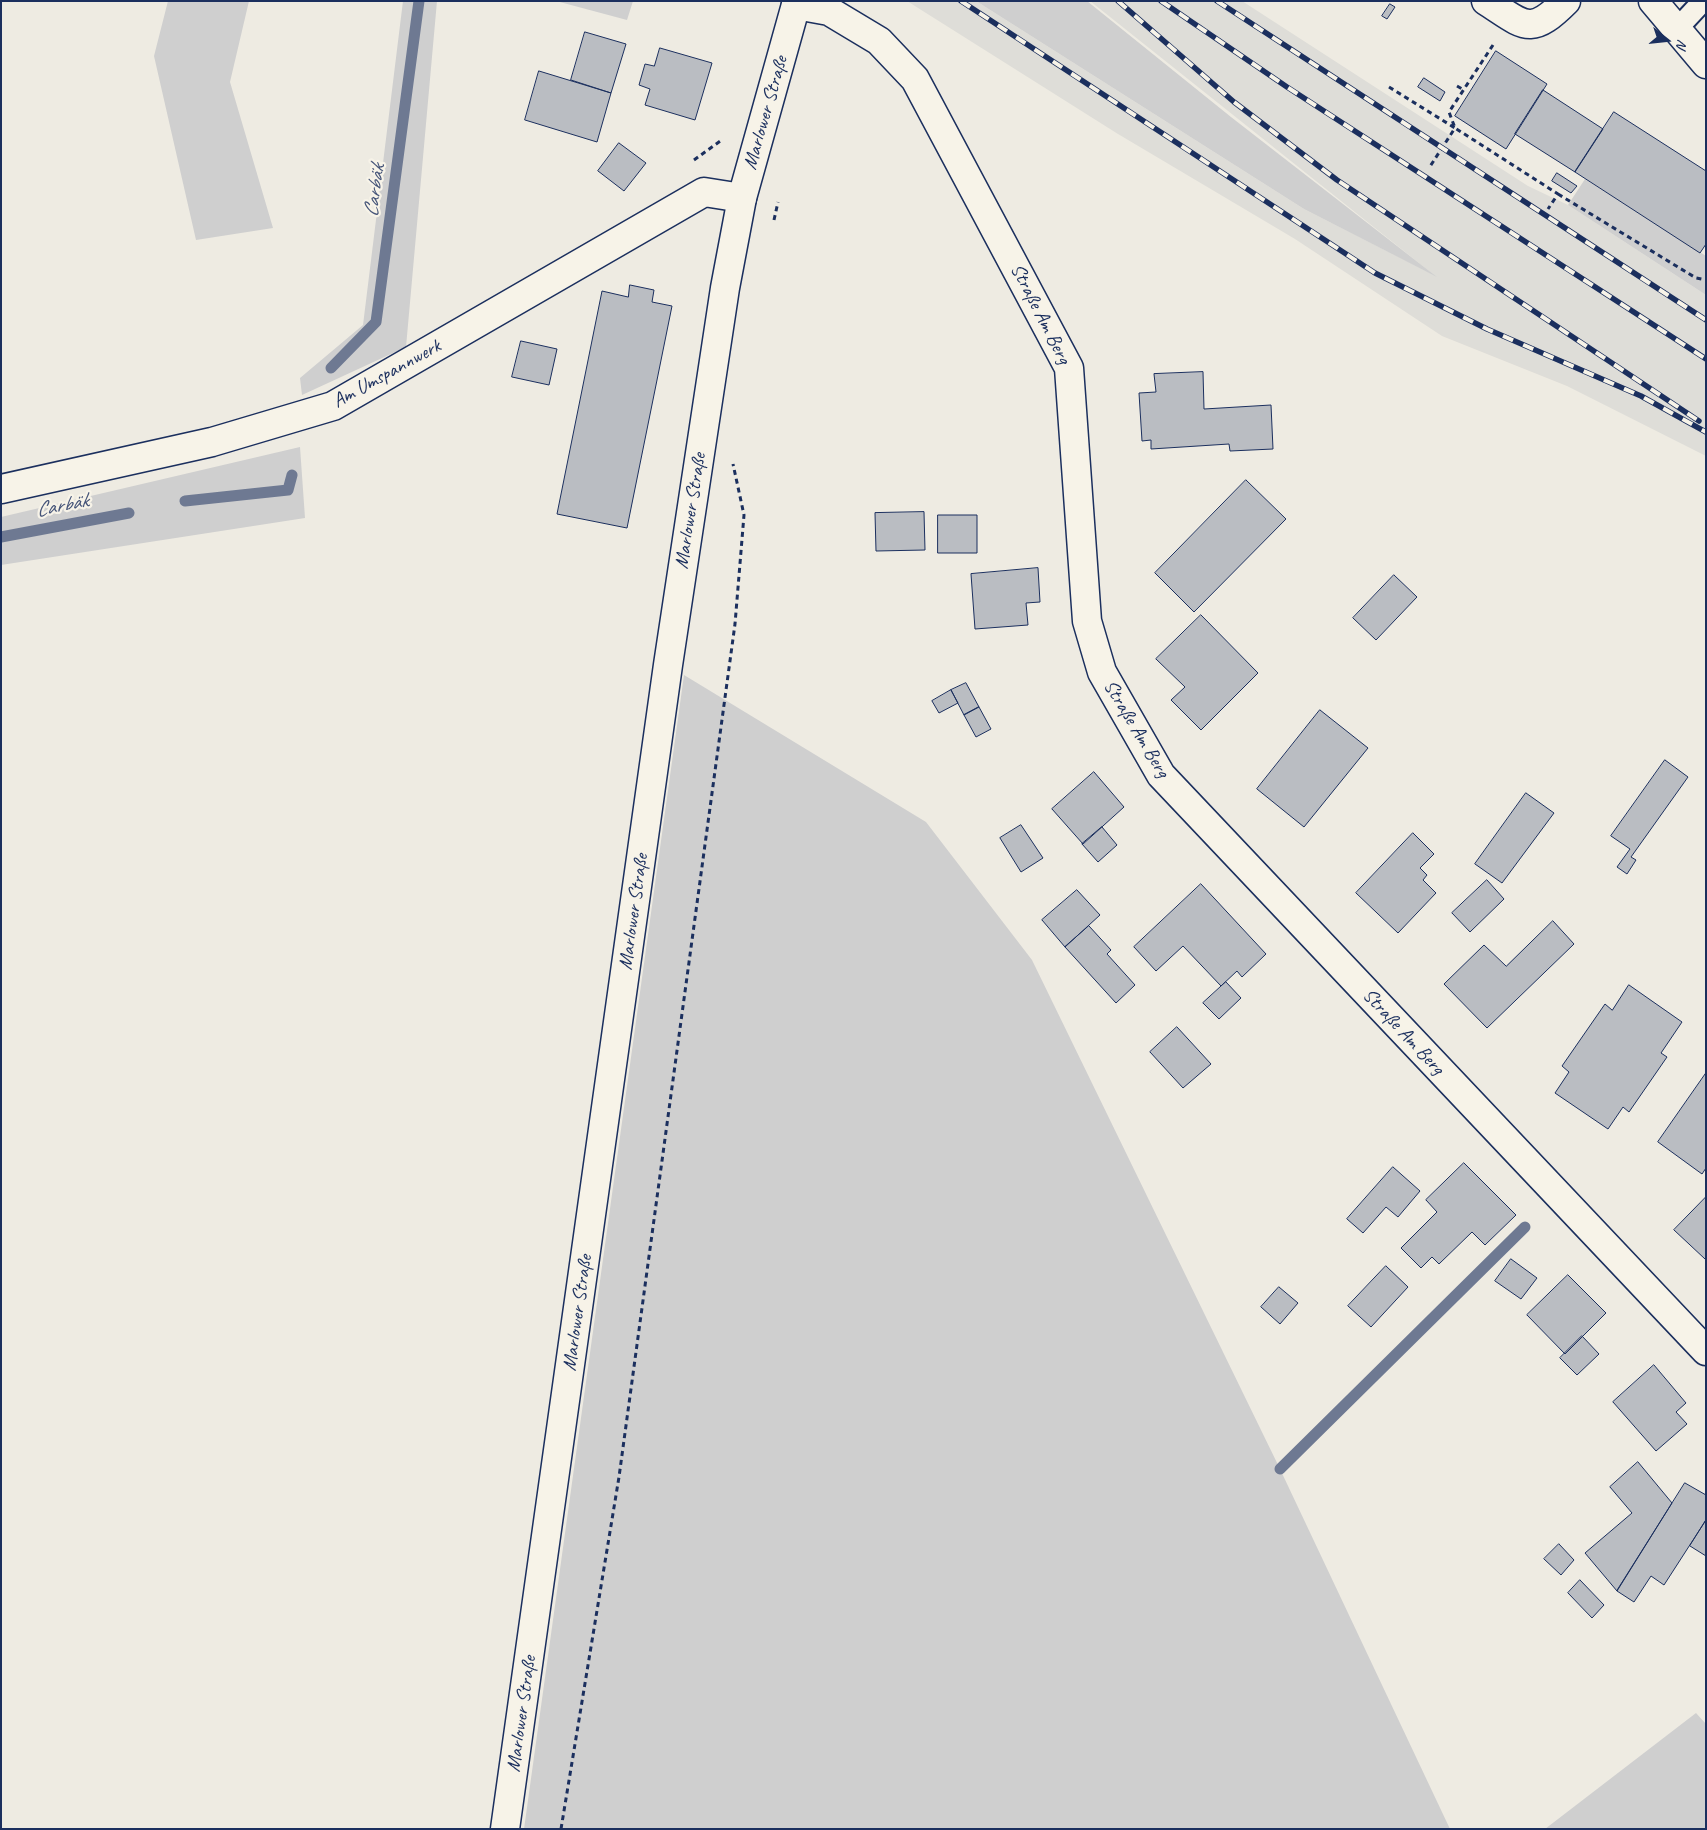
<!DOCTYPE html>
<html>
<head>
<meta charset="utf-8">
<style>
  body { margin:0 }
  #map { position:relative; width:1707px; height:1830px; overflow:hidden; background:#eeebe2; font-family:Caveat,sans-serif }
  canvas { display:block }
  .frame { position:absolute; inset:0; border:2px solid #1b2f5e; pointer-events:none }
  .north { position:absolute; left:1642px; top:15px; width:50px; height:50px; -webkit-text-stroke:4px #f7f3e8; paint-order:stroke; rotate:106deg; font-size:14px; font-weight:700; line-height:20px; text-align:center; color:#1b2f5e }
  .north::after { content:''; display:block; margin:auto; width:18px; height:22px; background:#1b2f5e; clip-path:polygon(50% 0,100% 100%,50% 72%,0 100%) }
</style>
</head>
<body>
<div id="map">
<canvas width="1707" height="1830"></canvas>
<div class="frame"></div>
<div class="north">N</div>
</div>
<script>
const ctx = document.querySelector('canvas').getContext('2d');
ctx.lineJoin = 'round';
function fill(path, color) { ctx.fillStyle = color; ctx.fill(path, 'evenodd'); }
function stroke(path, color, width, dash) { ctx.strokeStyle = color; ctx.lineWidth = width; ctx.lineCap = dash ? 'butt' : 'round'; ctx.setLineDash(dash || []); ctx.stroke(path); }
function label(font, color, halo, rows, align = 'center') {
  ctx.font = font + ' Caveat,sans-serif'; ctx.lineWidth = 4.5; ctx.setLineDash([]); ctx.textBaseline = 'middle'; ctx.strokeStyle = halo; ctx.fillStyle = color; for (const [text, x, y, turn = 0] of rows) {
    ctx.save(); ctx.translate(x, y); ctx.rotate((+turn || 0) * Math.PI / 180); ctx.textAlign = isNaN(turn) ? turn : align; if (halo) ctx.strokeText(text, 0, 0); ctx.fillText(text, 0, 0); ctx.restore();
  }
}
fill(new Path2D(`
  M907 1H976L1304 209 1434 275 1090 1H1242L1528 186 1568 205 1706 295V456L1567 386 1442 336 1295 239 1118 134Z`), '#deddd8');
fill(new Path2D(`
  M168 1H249L230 82 273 228 196 240 154 56Z
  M403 1H437L406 347 302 395 300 378 363 325Z
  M556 1H633L627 20Z
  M976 1H1087L1231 117 1437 277 1304 209Z
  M1585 179 1706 256V295L1568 205Z
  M300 447 305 518 1 565V517Z
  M684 675 926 822 1032 960 1280 1469 1450 1829H524Z
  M1696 1713 1706 1724V1829H1545Z`), '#cfcfcf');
stroke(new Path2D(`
  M331 368 376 322 419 1
  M185 501 288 490 292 475
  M1 537 129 513
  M1280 1469 1525 1227`), '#6e7992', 11);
const building = new Path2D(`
  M1390 4 1395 7 1387 19 1382 16Z
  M585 32 626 44 611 93 571 80Z
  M660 48 712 63 695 120 645 105 650 89 639 85 645 64 654 66Z
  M1496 51 1547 84 1506 149 1455 116Z
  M539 71 611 93 597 142 525 120Z
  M1424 78 1445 92 1440 101 1418 87Z
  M1543 90 1603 129 1575 172 1515 134Z
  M1614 112 1706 171V244L1700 253 1575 172Z
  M619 143 646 163 624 191 598 171Z
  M1557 173 1577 186 1571 193 1552 181Z
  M630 285 654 290 652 302 672 306 627 528 557 514 602 291 628 297Z
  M521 341 557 349 549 385 512 377Z
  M1203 372 1204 409 1271 405 1273 449 1230 451 1229 444 1151 449V440L1142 441 1139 393 1156 392 1154 374Z
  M1246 480 1286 519 1194 612 1155 573Z
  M924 512 925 550 876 551 875 513Z
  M938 515H977V553H938Z
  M1038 568 1040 602 1026 603 1028 625 975 629 971 574Z
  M1394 575 1417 597 1376 640 1353 618Z
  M1201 615 1258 673 1201 730 1171 700 1185 687 1156 659Z
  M966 683 979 707 964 715 951 690Z
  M951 690 958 703 939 713 932 701Z
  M979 707 991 729 976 737 964 715Z
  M1320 710 1368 748 1304 827 1257 789Z
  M1665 760 1688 777 1631 857 1636 860 1627 874 1617 867 1630 849 1611 836Z
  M1094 772 1124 807 1083 844 1052 809Z
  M1526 793 1554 813 1502 883 1475 864Z
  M1021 825 1043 858 1021 872 1000 838Z
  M1102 827 1117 845 1098 862 1082 844Z
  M1413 833 1434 854 1420 868 1427 875 1423 880 1436 893 1398 933 1356 893Z
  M1487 880 1504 899 1470 932 1452 913Z
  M1201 884 1266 954 1242 977 1237 971 1221 986 1183 946 1156 971 1134 947Z
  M1077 890 1100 915 1065 947 1042 920Z
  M1553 921 1574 944 1487 1028 1444 984 1484 945 1506 966Z
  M1089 926 1111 950 1107 954 1135 985 1116 1003 1065 947Z
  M1226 982 1241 998 1219 1019 1203 1003Z
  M1629 985 1682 1022 1661 1053 1667 1057 1629 1112 1623 1107 1608 1129 1555 1093 1569 1072 1562 1066 1605 1004 1612 1010Z
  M1177 1027 1211 1064 1183 1088 1150 1052Z
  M1706 1073V1168L1702 1174 1658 1142Z
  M1464 1163 1516 1215 1485 1245 1472 1232 1439 1264 1432 1257 1421 1268 1401 1248 1437 1212 1426 1200Z
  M1393 1167 1420 1191 1398 1217 1386 1207 1363 1233 1347 1219Z
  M1706 1197V1257L1705 1259 1674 1230Z
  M1511 1259 1537 1278 1521 1299 1495 1281Z
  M1386 1266 1408 1287 1371 1327 1348 1306Z
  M1568 1275 1606 1313 1565 1354 1527 1315Z
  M1279 1287 1298 1303 1280 1324 1261 1307Z
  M1582 1336 1599 1354 1577 1375 1560 1358Z
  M1654 1365 1686 1403 1676 1412 1687 1424 1656 1451 1613 1402Z
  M1638 1462 1672 1503 1617 1591 1585 1553 1632 1513 1610 1487Z
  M1685 1483 1706 1495V1520L1664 1585 1651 1576 1634 1602 1617 1591Z
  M1706 1520V1556L1690 1546Z
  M1559 1544 1574 1560 1561 1575 1544 1559Z
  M1580 1580 1604 1605 1592 1618 1568 1593Z`);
fill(building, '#babdc2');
stroke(building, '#1b2f5e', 1);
const service = new Path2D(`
  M1676 30 1703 1`);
const minor = new Path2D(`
  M1486 1C1525 26 1530 37 1566 1
  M796 5 829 11 879 41 915 79 1069 368 1087 621 1102 672 1161 775 1706 1351
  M1 489 212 442 333 406 704 192 742 198`);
const secondary = new Path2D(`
  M1653 1 1706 64
  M505 1829 668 665 725 288 742 198 797 1`);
stroke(service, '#1b2f5e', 24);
stroke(minor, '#1b2f5e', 31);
stroke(secondary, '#1b2f5e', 31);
stroke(new Path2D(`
  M1493 45 1449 112 1455 128 1558 194 1548 209
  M1457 86 1464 90
  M1389 87 1455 128 1429 168
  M694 160 723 139
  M1558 194 1696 278 1706 280
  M774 220 778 202
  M561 1829 619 1477 735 624 744 515 733 464`), '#1b2f5e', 3, [5, 4]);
stroke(service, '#f7f3e8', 20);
stroke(minor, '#f7f3e8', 28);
stroke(secondary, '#f7f3e8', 28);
const rail = new Path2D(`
  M961 1 1375 273 1487 329 1641 396 1706 432
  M1118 1 1234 102 1337 180 1699 421
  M1161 1 1287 87 1706 359
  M1217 1 1706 320`);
stroke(rail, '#1b2f5e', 5.5);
stroke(rail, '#f7f3e8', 4, [11]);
label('20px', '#1b2f5e', '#f7f3e8', [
  ["Marlower Straße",766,113,-74],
  ["Straße Am Berg",1040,314,63],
  ["Am Umspannwerk",387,374,-29],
  ["Marlower Straße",691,511,-81],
  ["Straße Am Berg",1136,729,59],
  ["Marlower Straße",634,912,-82],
  ["Straße Am Berg",1403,1032,47],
  ["Marlower Straße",578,1313,-82],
  ["Marlower Straße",522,1714,-82]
]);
label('italic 21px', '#455478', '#f7f3e8', [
  ["Carbäk",375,191,-82],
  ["Carbäk",62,506,-11]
]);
</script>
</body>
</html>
